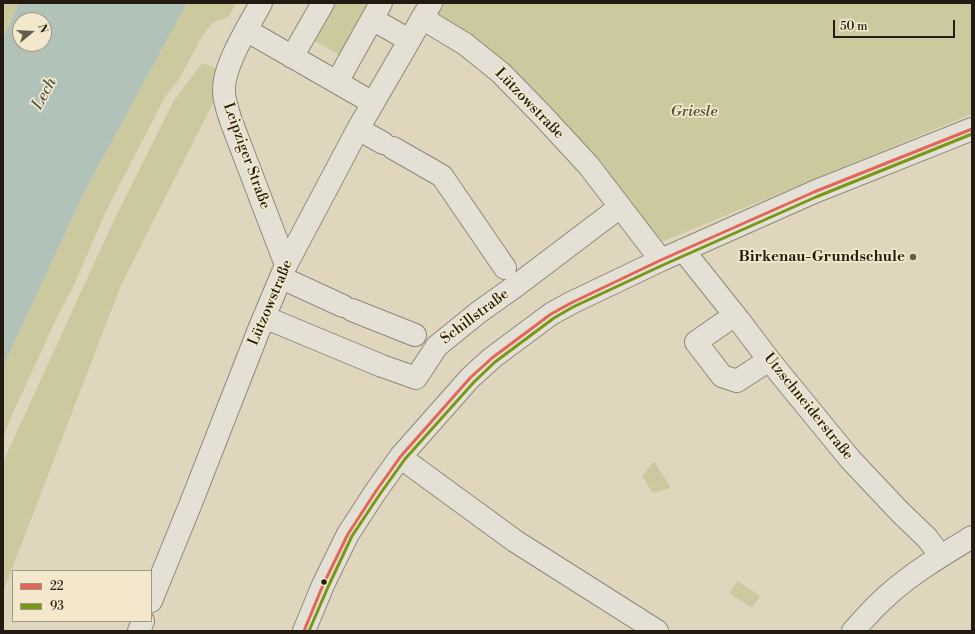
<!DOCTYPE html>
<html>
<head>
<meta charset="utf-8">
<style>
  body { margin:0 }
  #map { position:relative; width:975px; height:634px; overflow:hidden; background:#dfd6bd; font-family:"Libre Bodoni",serif }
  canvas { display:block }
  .frame { position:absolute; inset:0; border:4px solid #231b12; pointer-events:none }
  .legend { position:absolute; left:12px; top:570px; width:140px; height:52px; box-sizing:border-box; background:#f3e8cc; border:1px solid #a09682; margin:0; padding:5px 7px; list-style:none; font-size:12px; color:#231b12 }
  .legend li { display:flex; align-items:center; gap:8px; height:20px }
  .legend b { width:20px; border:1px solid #a09682 }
  .north { position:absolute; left:12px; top:12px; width:40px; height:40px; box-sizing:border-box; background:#f3e8cc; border:1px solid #a09682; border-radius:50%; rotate:72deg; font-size:11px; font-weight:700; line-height:16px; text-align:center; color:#231b12 }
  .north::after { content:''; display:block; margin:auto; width:14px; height:18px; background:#655c4e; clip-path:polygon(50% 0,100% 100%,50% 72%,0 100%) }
  .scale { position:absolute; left:833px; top:20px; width:122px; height:18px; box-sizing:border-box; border:2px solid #231b12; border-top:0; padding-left:5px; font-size:12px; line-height:14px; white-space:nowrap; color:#231b12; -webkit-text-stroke:3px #f3e8cc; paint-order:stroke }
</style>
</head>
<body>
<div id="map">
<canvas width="975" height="634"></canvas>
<div class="frame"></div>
<ul class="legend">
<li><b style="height:5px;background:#e36656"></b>22</li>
<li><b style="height:5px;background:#789818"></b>93</li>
</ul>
<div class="north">N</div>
<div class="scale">50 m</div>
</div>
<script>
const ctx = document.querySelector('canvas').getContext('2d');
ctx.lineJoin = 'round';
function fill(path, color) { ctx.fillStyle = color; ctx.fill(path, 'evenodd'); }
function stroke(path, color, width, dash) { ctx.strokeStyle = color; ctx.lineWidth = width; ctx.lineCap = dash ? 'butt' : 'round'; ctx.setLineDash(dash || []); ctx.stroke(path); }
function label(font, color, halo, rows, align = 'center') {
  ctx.font = font + ' "Libre Bodoni",serif'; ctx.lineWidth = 3.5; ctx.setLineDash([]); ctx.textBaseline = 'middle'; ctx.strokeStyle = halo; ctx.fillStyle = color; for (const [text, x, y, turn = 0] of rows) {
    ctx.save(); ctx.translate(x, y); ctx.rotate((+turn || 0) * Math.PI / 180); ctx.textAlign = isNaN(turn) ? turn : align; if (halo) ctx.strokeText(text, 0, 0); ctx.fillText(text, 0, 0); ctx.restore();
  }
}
fill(new Path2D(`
  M3 3H19L3 38Z
  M187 3H237L228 17 212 23 201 38 180 78 165 97 106 211 75 283 58 315 12 415 3 438V367L84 193Z
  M327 3H377L345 58 308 37Z
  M442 3H972V114L659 243 438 18 440 7Z
  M202 63 218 69 213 103 121 285 3 592V462L114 220 173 102Z
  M654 461 671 488 653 493 642 476Z
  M738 581 760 596 752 608 729 593Z`), '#cdc99f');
fill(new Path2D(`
  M19 3H187L84 193 3 367V38ZM20 20H44V44H20Z`), '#b1c2b9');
const minor = new Path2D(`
  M261 3C249 26 223 65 224 91 224 101 228 111 231 121L286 265
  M422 18 465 44 501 73 542 115 589 166 661 260
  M372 19 409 40
  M246 30 373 103
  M292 57 323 3
  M337 82 381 3
  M358 129 383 143
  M393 148 442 176 505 268
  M683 250 738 319 769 360 850 459 900 512 927 538 941 556
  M282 278 343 306
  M352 310 415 335
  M735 315 696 342 722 376 737 381 769 360
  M264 317 382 366 416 378 437 346 479 312 517 285 620 207
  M401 456 411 465 515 541 657 631
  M151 601 191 503 260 327 286 265 358 129 431 3
  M139 631 143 621
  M304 631 323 585 348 534 376 491 401 456 470 378 492 358 551 314 571 303 661 260 814 192 972 129
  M853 631C864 619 875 606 888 595 912 573 944 554 972 537`);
stroke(minor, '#8e887a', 24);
stroke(minor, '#e5e0d5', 22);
stroke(new Path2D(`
  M304 631 323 585 348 534 376 491 401 456 470 378 492 358 551 314 571 303 661 260 814 192 972 129`), '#e36656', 3);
stroke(new Path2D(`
  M309 631 328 587 352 536 380 494 405 459 474 382 495 362 554 318 573 307 663 265 816 197 972 134`), '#789818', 3);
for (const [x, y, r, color] of [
  [913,257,4,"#655c4e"],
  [324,582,3.5,"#231b12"]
]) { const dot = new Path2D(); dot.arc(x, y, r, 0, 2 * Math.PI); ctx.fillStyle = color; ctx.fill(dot); stroke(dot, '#f3e8cc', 1.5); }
label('15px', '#231b12', '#f3e8cc', [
  ["Lützowstraße",529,104,46],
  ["Leipziger Straße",246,156,70],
  ["Lützowstraße",271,303,-67],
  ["Schillstraße",475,317,-37],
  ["Utzschneiderstraße",808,407,51]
]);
label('italic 15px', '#524c35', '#f3e8cc', [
  ["Griesle",694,112]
]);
label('bold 15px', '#231b12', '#f3e8cc', [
  ["Birkenau-Grundschule",905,257]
], 'right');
label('italic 16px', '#4e524c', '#f3e8cc', [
  ["Lech",45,94,-61]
]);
</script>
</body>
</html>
